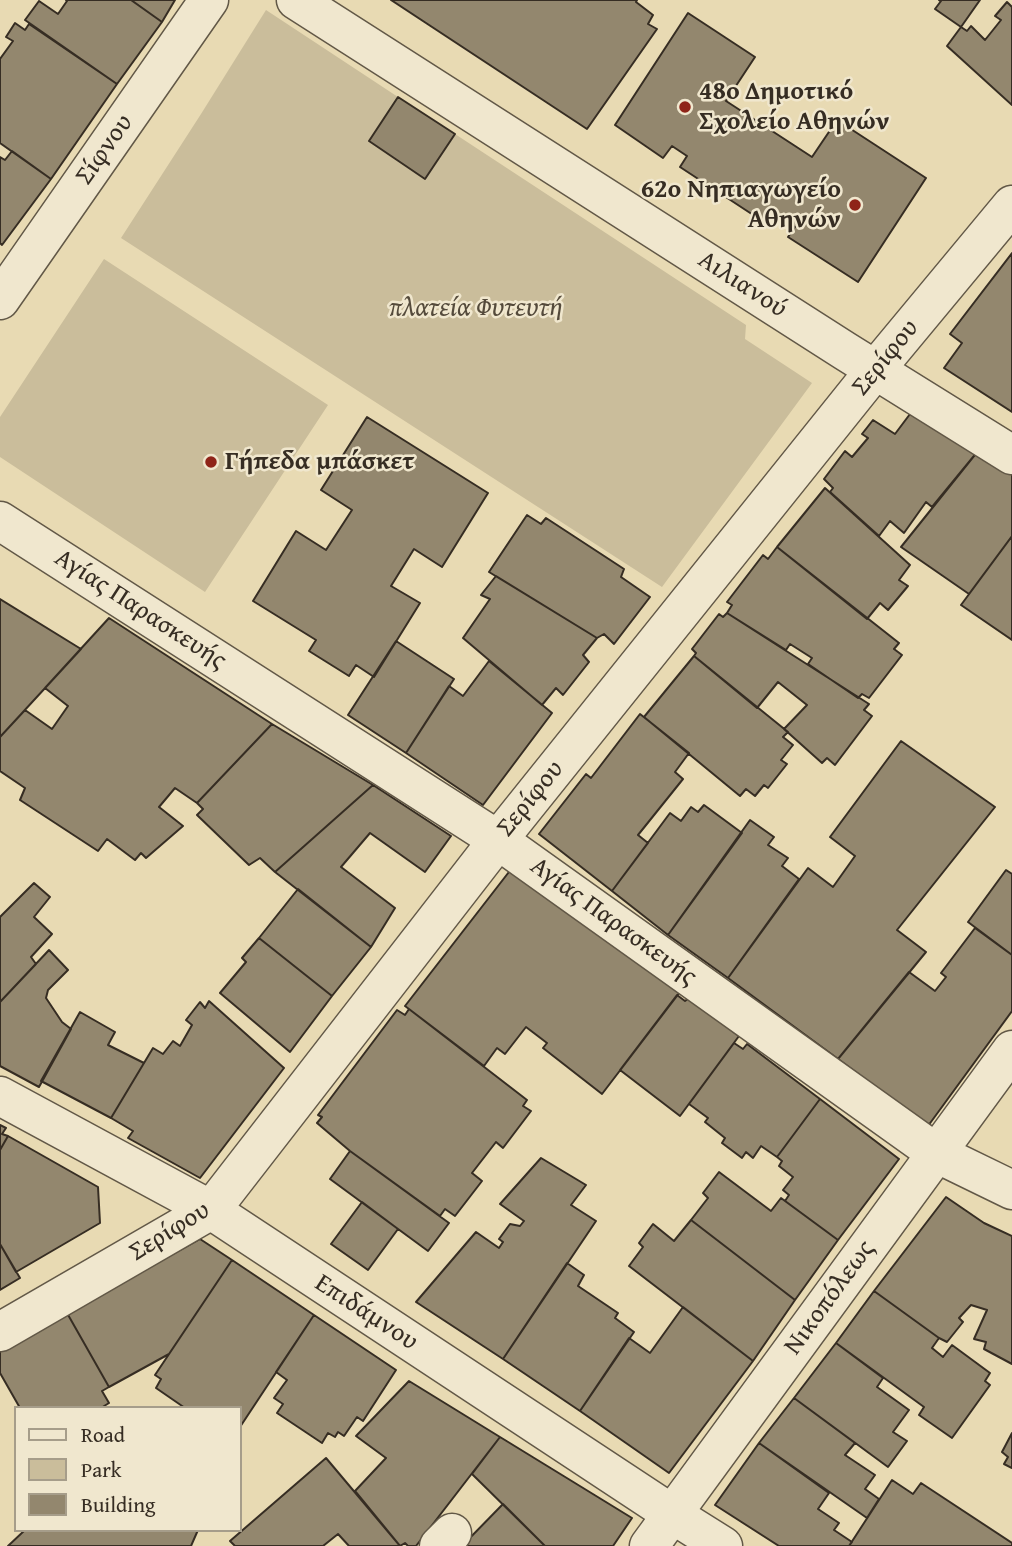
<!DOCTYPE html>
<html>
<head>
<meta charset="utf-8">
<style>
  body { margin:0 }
  #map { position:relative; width:1012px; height:1546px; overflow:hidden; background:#e8dab3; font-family:"Gentium Book Plus",serif }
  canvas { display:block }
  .legend { position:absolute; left:14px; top:1406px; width:228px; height:126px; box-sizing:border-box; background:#f0e7ce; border:2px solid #a69d8a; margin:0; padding:9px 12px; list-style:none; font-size:21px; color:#362d23 }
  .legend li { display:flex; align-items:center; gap:14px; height:35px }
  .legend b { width:35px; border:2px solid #a69d8a }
</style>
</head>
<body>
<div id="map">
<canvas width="1012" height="1546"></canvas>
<ul class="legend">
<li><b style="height:9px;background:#f0e7ce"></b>Road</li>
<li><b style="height:19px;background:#cabd9b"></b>Park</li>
<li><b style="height:19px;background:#93876e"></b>Building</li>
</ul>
</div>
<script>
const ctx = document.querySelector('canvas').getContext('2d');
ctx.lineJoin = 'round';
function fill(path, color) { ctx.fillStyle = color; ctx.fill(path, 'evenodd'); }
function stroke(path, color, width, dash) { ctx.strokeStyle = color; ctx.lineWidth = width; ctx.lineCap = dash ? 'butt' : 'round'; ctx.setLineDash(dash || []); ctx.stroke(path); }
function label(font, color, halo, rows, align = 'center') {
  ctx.font = font + ' "Gentium Book Plus",serif'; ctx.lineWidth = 5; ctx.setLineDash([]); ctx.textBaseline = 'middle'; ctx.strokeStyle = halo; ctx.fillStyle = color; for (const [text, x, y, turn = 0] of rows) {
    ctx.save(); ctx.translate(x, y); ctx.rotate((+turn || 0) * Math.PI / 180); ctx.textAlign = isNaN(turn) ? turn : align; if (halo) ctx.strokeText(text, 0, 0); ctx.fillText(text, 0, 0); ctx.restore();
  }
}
fill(new Path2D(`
  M266 10 398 97 369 141 425 178 455 134 746 325 745 339 812 383 662 587 121 238 201 114Z
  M104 259 328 405 205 592 0 457V417Z`), '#cabd9b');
const building = new Path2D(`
  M66 0H131L162 22 117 84 25 20 39 1 58 14 67 1Z
  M131 0H175L162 22Z
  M391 0H637L636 2 653 15 648 24 657 29 587 129Z
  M939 0H980L961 27 935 9 941 1Z
  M1007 2 1012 7V105L947 46 961 27 967 31 971 26 985 40 1001 20 995 16Z
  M688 13 755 57 726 101 812 157 837 120 926 178 858 282 788 237 795 227 777 215 770 226 680 167 687 156 672 146 663 158 615 125Z
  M15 23 25 30 29 24 117 84 51 179 0 143V59L13 41 6 37Z
  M398 97 455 134 425 179 369 141Z
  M12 151 51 179 2 245 0 243V157L5 160Z
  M1012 253V412L944 368 962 343 950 334Z
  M913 410 978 451 932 507 926 502 904 533 890 521 879 536 830 492 833 488 824 479 845 451 852 457 868 438 862 434 873 420 895 434Z
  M367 417 488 493 442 567 414 549 391 586 420 603 374 677 356 665 349 676 309 651 316 640 253 601 296 531 326 550 352 510 321 490Z
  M978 451 1012 472V536L969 594 901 547Z
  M825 488 910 565 899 580 908 586 888 610 880 603 867 619 777 547Z
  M527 515 541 524 546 518 624 569 621 577 650 597 614 644 604 634 597 638 489 572Z
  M1012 536V640L961 605Z
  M777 547 899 643 894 649 902 655 869 698 862 694 858 698 808 664 812 658 790 644 786 650 727 613 732 605 727 602 763 555 768 559Z
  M496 576 597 638 583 655 589 662 563 695 556 688 542 705 463 638 490 599 481 595Z
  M0 599 81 649 0 737Z
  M727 613 869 704 864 710 872 716 835 765 827 758 822 763 784 729 807 705 778 682 757 708 694 656 696 653 692 649 719 614 723 617Z
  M109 618 272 724 197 803 175 788 159 807 183 826 146 858 141 853 135 860 107 839 98 851 20 800 25 788 0 771V737L25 710 52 729 68 706 45 688Z
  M396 641 454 679 406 753 348 715Z
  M694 656 788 732 783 737 793 745 781 760 787 764 768 788 764 785 755 796 746 789 740 796 644 717Z
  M489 661 552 713 483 805 406 753 449 686 463 696Z
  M640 714 689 753 675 772 683 779 638 835 648 843 612 891 539 834 586 774 591 778Z
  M272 724 373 785 275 872 260 858 249 865 197 815 203 809 197 803Z
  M901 741 995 807 897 930 926 952 838 1059 728 978 808 868 833 887 855 856 830 837Z
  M373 785 451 836 425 872 370 833 341 867 395 908 371 947 275 872Z
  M704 805 742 833 668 935 612 891 670 813 681 821 691 807 698 812Z
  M750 820 774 837 768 845 788 858 782 866 799 879 728 978 668 935Z
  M512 868 680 992 602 1094 543 1048 547 1043 526 1027 505 1054 497 1048 484 1066 405 1006Z
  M1006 870 1012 874V955L968 922Z
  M34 883 50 897 34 917 52 934 31 957 36 964 0 1002V917Z
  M298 889 371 947 332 996 259 938Z
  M975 928 1012 955V1011L928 1126 838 1059 909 972 935 991 946 977 941 973Z
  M259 938 332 996 290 1052 220 993 246 962 242 958Z
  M49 950 68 970 48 990 46 998 62 1022 71 1029 39 1087 0 1066V1002Z
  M677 995 685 1001 689 998 739 1036 680 1116 620 1070Z
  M209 1001 284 1068 200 1178 128 1138 133 1131 111 1118 153 1048 163 1054 173 1041 180 1046 192 1025 186 1020 200 1002 205 1008Z
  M409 1009 527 1100 523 1106 531 1111 503 1148 496 1142 472 1173 482 1181 455 1216 445 1209 440 1216 350 1151 317 1123 322 1117 318 1115 397 1010 405 1015Z
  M80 1012 115 1032 108 1045 144 1063 111 1118 41 1081Z
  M734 1043 743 1049 747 1044 820 1099 777 1157 761 1146 753 1158 746 1152 742 1158 722 1143 725 1138 705 1122 708 1118 689 1104Z
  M820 1099 899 1159 838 1240 785 1201 789 1195 783 1190 793 1177 779 1166 782 1161 777 1157Z
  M0 1125 6 1128 2 1134 8 1136 0 1150Z
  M8 1136 98 1187 100 1223 16 1272 0 1244V1150Z
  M350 1151 449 1223 428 1251 330 1179Z
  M541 1158 586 1185 571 1205 596 1221 503 1359 416 1302 476 1232 499 1248 503 1242 499 1239 510 1224 520 1226 524 1221 500 1204Z
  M719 1172 771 1211 781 1198 838 1240 795 1300 691 1220 708 1198 703 1193Z
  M946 1197 984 1223 1012 1236V1364L984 1349 986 1342 974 1339 987 1310 971 1305 959 1318 963 1322 947 1342 939 1338 874 1291Z
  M362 1202 398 1229 368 1270 331 1244Z
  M691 1220 795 1300 753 1361 629 1266 643 1247 639 1243 653 1224 674 1241Z
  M200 1239 232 1260 169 1354 109 1387 67 1313Z
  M0 1244 20 1278 0 1290Z
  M232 1260 314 1315 240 1427V1408H185L156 1388 161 1379 155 1375Z
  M567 1263 584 1275 578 1286 618 1313 615 1318 634 1332 580 1411 503 1359Z
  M874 1291 939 1338 932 1348 943 1357 952 1345 990 1373 985 1381 990 1385 952 1438 919 1415 924 1407 836 1343Z
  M683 1307 753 1361 669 1473 580 1411 629 1338 650 1353Z
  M67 1313 109 1387 102 1391 109 1403 101 1408H20L0 1373V1351Z
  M314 1315 396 1370 363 1421 357 1417 344 1436 338 1432 335 1437 328 1433 322 1443 277 1413 283 1404 274 1398 287 1380 276 1372Z
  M836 1343 883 1378 877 1387 909 1410 893 1432 907 1441 888 1467 794 1398Z
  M409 1381 500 1437 416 1546H408L405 1543 400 1546 355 1491 386 1458 356 1436Z
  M794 1398 855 1443 845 1455 875 1475 865 1489 879 1499 867 1518 759 1443Z
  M1012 1433V1468L1004 1464 1008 1457 1002 1452Z
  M500 1437 632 1518 613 1546H545L472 1474Z
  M759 1443 829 1493 818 1509 839 1523 834 1530 852 1542 849 1546H779L715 1505Z
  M326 1458 400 1546H349L338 1534 323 1546H235L230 1541Z
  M892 1480 913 1494 921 1483 1012 1543V1546H849Z
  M503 1504 545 1546H462Z
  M25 1530H198L191 1546H8Z`);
fill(building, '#93876e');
stroke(building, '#362d23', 2);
const minor = new Path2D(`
  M296 0 845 351 1012 455
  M0 300 209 0
  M0 521 498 840 936 1153 1012 1190
  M0 1096 211 1210 672 1514 723 1546
  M0 1332 211 1210 498 840 875 370 1012 205
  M439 1546 452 1533
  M649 1546 1012 1050`);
stroke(minor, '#625847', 41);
stroke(minor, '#f0e7ce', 38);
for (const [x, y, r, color] of [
  [685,107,7,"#8f2418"],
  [855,205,7,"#8f2418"],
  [211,462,7,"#8f2418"]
]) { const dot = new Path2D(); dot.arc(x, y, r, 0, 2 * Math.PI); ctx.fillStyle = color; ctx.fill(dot); stroke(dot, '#f0e7ce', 2.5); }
label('bold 26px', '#362d23', '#f0e7ce', [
  ["48ο Δημοτικό",699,92],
  ["Σχολείο Αθηνών",699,122],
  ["62ο Νηπιαγωγείο",841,190,"right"],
  ["Αθηνών",841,220,"right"],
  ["Γήπεδα μπάσκετ",225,462]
], 'left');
label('26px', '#362d23', '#f0e7ce', [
  ["Σίφνου",105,150,-55],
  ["Αιλιανού",742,285,33],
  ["Σερίφου",886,358,-51],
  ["Αγίας Παρασκευής",140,610,33],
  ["Σερίφου",531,799,-51],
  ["Αγίας Παρασκευής",613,922,36],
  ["Σερίφου",170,1232,-32],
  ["Νικοπόλεως",830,1298,-54],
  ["Επιδάμνου",366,1313,33]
]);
label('italic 26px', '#544a3b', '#f0e7ce', [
  ["πλατεία Φυτευτή",476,308]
]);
</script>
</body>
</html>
